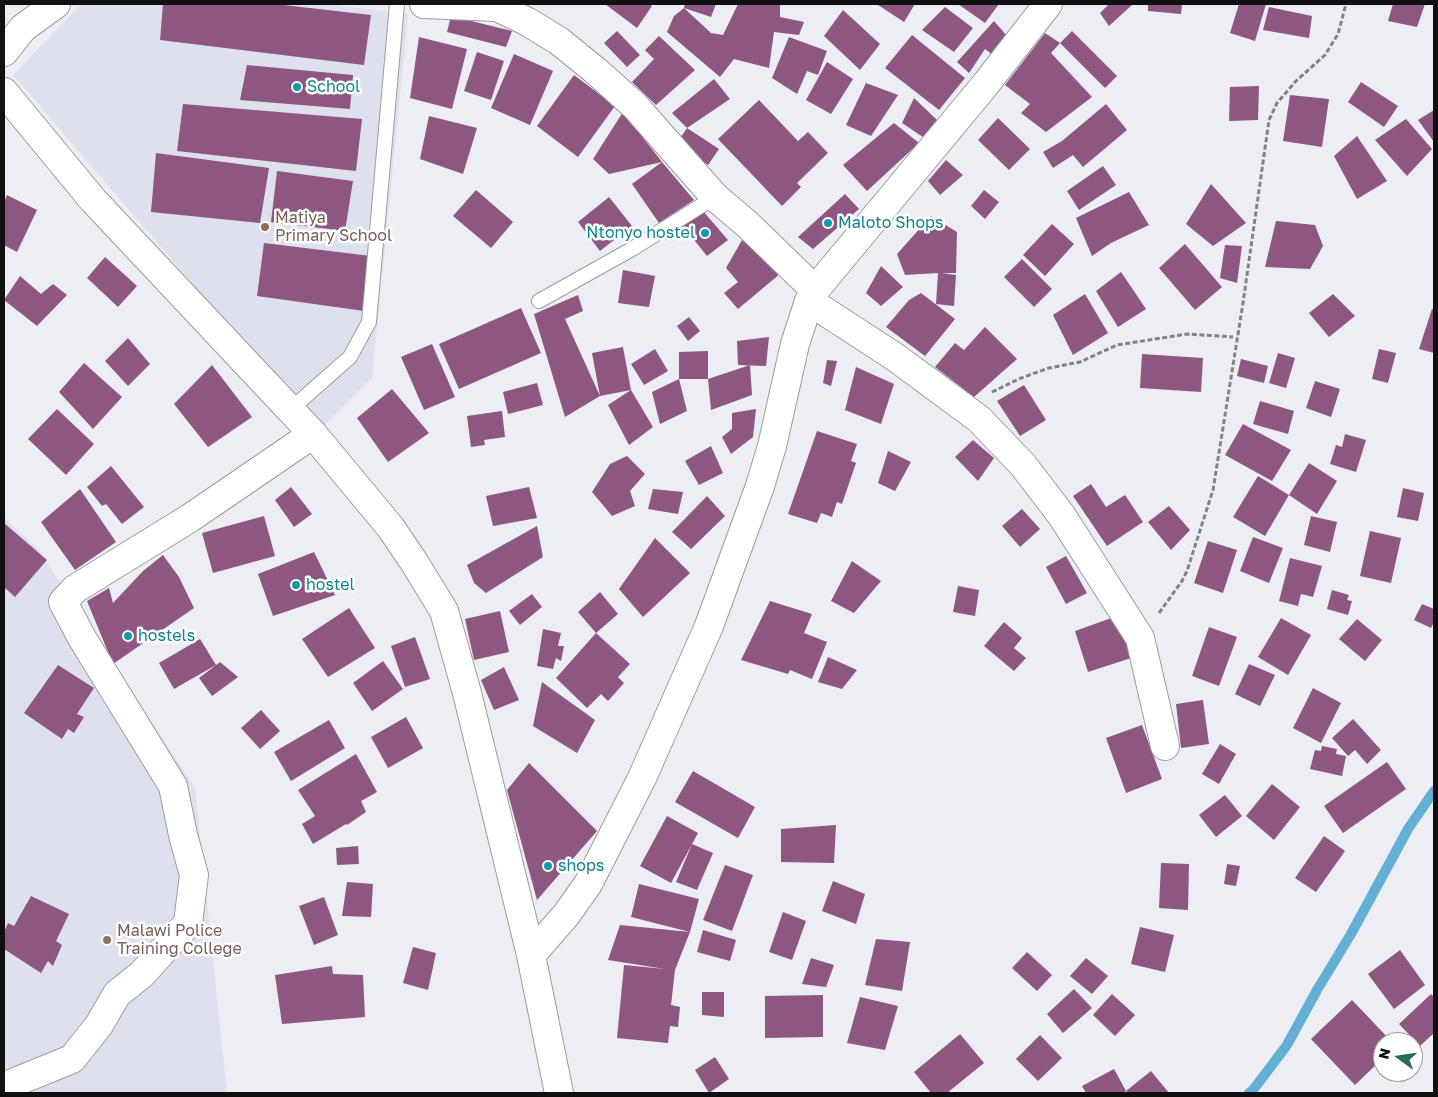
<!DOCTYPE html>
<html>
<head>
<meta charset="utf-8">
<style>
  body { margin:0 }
  #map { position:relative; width:1438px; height:1097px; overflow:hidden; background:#ededf4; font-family:"Golos Text",sans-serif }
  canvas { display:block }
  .frame { position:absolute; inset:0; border:5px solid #101012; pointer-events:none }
  .north { position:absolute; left:1373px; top:1032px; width:50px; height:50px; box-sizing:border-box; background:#fff; border:1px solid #9f9fa0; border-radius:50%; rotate:284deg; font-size:14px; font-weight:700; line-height:20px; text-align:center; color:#101012 }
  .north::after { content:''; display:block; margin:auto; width:18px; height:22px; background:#246b60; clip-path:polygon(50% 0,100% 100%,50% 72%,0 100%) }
</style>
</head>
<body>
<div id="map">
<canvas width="1438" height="1097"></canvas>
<div class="frame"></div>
<div class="north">N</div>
</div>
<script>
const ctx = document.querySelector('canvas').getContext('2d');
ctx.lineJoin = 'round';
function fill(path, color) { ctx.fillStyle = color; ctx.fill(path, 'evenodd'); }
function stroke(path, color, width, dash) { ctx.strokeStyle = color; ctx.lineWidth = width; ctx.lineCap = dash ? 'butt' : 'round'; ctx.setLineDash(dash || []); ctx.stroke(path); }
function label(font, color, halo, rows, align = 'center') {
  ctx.font = font + ' "Golos Text",sans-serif'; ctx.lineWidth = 5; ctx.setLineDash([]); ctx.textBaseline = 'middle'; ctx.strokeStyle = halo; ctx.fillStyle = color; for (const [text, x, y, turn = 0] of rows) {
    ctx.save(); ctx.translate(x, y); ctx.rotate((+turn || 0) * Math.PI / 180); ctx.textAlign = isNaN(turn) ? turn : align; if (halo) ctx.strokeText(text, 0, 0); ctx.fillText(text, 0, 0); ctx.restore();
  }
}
fill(new Path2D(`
  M81 4H327L408 14 372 378 319 431 13 75Z
  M4 518 38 549 195 788 227 1093H4Z`), '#dfe0ee');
stroke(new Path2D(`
  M1249 1093 1253 1090 1287 1045 1317 990 1351 934 1408 829 1434 791`), '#64afd5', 10);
fill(new Path2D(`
  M163 4H275L371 15 364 65 160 40Z
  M605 4H649L652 6 637 28Z
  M685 4H716L711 17 684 8 711 33 723 35 738 4H780V17L804 22 799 35 774 32 769 68 734 59 720 77 667 32 674 16 684 8Z
  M878 4H915L904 22 878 5Z
  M958 4H999L985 23Z
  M1109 4H1133L1109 26 1100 13Z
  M1148 4H1182L1181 14 1148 11Z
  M1239 4H1266L1255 41 1230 33Z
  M1393 4H1425L1417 27 1388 21Z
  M945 7 973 28 954 52 922 30Z
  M1269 7 1312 16 1309 38 1263 30Z
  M843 10 880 44 860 70 824 36Z
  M451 16 512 31 506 47 447 32Z
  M994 21 1008 37 993 55 985 49 969 73 957 62Z
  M617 31 640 55 627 67 604 43Z
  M1072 31 1117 76 1105 88 1060 43Z
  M1045 33 1060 43 1051 53 1092 97 1046 132 1021 113 1030 104 1005 85Z
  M912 35 965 78 939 110 885 68Z
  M659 36 695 70 656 105 632 82 654 59 645 50Z
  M419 37 467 49 452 109 410 98Z
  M789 37 827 51 818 75 807 71 797 94 772 78Z
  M477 52 504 61 491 100 464 91Z
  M514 54 553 71 530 125 491 108Z
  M827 62 853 79 831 114 806 100Z
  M247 65 353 75 350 109 240 100Z
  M574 75 615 106 578 157 537 126Z
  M714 79 730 99 687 128 672 113Z
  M1361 82 1398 106 1384 127 1348 102Z
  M866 83 898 95 871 136 846 125Z
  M1259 86 1258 120 1229 121 1230 87Z
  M1290 95 1329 99 1322 147 1283 141Z
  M914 98 937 120 923 137 902 123Z
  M759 100 798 141 808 132 828 153 797 183 801 187 782 206 718 139Z
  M183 104 362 119 356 171 177 151Z
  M1106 104 1127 130 1083 167 1073 155 1053 168 1043 152 1062 141Z
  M1434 110V142L1418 120Z
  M623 112 662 162 609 174 593 159Z
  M429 116 477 128 463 174 420 159Z
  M998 118 1030 149 1009 170 978 140Z
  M1406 119 1432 149 1407 176 1375 140Z
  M894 123 919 143 867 191 843 165Z
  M687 128 719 149 708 165 676 144Z
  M1357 136 1387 181 1357 199 1334 156Z
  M156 153 269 168 260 223 151 212Z
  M946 160 963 175 940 195 928 181Z
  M662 162 694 200 659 223 632 184Z
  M1103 166 1116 185 1079 210 1067 191Z
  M277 171 353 181 345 231 271 222Z
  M1211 184 1246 223 1213 246 1186 224Z
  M476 190 513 222 491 248 453 216Z
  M984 190 999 202 985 219 971 206Z
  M1129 192 1149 225 1111 243 1092 256 1076 218Z
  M845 194 859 209 813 249 798 237Z
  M7 195 37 210 17 252 4 245V202Z
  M609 197 632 226 600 251 578 222Z
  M703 211 728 240 707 256 683 226Z
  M931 216 957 232 956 273H942L956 275 954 306 936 304 938 273 905 275 897 254Z
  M1276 221 1315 225 1323 246 1310 269 1265 267Z
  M1052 224 1074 244 1045 276 1023 255Z
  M742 240 781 273 738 309 724 293 738 282 726 268Z
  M264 243 371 256 364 311 257 296Z
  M1185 244 1222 287 1195 310 1159 268Z
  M1225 245 1242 246 1237 283 1220 278Z
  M105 257 137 286 118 307 87 278Z
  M1022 259 1052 289 1034 307 1004 277Z
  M881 266 903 287 881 306 866 293Z
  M623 270 655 276 649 307 618 303Z
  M1121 272 1146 309 1118 327 1096 291Z
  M20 276 41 294 53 284 67 295 37 326 4 300Z
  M921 293 955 319 925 356 886 327 909 300Z
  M1085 294 1108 333 1073 355 1053 315Z
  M1333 294 1355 316 1329 337 1309 313Z
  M578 295 583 311 565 319 600 396 565 417 534 314Z
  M521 308 541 353 459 389 439 344Z
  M1432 309H1434V353L1419 349Z
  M689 317 700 331 688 341 677 326Z
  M985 327 1017 359 974 397 935 367 955 343 964 350Z
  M769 337 766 366 738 365 737 341Z
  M128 338 150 364 128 386 105 361Z
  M432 344 455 397 424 410 401 357Z
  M623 347 631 390 600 396 592 353Z
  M655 349 668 371 644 385 631 364Z
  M1379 349 1396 353 1388 383 1372 379Z
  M708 351V379H679L687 411 660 424 652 392 679 379V352Z
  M1278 353 1295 358 1286 388 1269 383Z
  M1142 354 1203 358 1201 392 1140 388Z
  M1241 359 1268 366 1264 383 1237 376Z
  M827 360 837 361 831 386 823 383Z
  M84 363 122 397 93 429 59 392Z
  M212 365 252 417 208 447 174 404Z
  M750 365 752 395 711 410 708 379Z
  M856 367 894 384 881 424 845 410Z
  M1315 381 1340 389 1331 417 1306 408Z
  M537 383 543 405 508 414 503 392Z
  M1024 385 1046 420 1020 436 997 401Z
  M392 389 429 433 388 462 357 418Z
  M631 390 653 427 629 445 608 405Z
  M1260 401 1294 411 1288 434 1253 424Z
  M57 409 94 444 66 475 28 439Z
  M756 409 753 437 731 454 722 437 732 429V413Z
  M502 411 505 437 484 440 485 445 471 447 467 416Z
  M1243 424 1291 450 1272 481 1225 455Z
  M817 431 857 444 851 461 856 463 842 504 837 502 832 517 821 513 817 523 788 514Z
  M1345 434 1366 440 1356 472 1330 464 1336 445 1342 447Z
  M973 440 994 458 978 481 955 457Z
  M711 446 723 473 699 485 685 461Z
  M888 451 911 462 895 491 878 483Z
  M627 456 645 474 630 491 635 506 612 516 592 492 610 464Z
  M1309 463 1337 481 1317 514 1289 495Z
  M111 466 144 507 122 524 106 504 102 506 87 487Z
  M1258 476 1289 495 1265 536 1233 517Z
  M1091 484 1106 507 1125 495 1143 522 1107 546 1073 496Z
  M291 487 312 514 294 527 275 500Z
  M529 487 537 518 493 526 486 496Z
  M1403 488 1424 493 1418 521 1397 517Z
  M80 489 116 542 75 570 41 522Z
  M653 489 683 492 678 514 648 509Z
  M707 496 725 516 691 549 672 532Z
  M1169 506 1190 530 1171 550 1148 522Z
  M1022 509 1040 529 1020 547 1002 526Z
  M264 516 275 556 213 573 202 533Z
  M1311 516 1337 522 1330 552 1304 545Z
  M4 523 47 560 15 597 4 587Z
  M537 526 543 557 486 593 474 583 467 565Z
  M1370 531 1401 538 1391 583 1360 576Z
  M1253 537 1283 548 1269 583 1240 571Z
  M655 538 690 573 643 617 619 589Z
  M1208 541 1237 550 1223 593 1194 583Z
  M314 552 335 595 273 616 258 574Z
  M163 555 179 577 194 608 113 664 87 601 109 588 113 603 143 571Z
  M1066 556 1087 593 1066 604 1046 567Z
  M1290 558 1322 566 1313 597 1301 594 1298 606 1279 601Z
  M852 561 881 581 854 613 831 601Z
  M958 586 979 590 975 616 953 612Z
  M1332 590 1349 595 1347 600 1352 601 1348 615 1327 609Z
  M600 592 618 614 596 633 578 612Z
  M532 594 542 607 520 625 509 611Z
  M770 601 812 614 804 633 827 642 812 679 790 670 788 674 741 660Z
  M1422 604 1434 609V622L1431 628 1414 620Z
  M349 608 375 648 328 677 302 639Z
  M500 611 509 652 474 660 465 619Z
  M1117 616 1131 658 1088 672 1075 631Z
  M1281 618 1311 635 1288 675 1258 657Z
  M1357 619 1382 640 1365 661 1339 639Z
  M1004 622 1022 638 1014 648 1026 658 1014 671 984 646Z
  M1209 627 1237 637 1219 686 1192 676Z
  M543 629 561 633 558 646H564L561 661 556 658 553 669 537 666Z
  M596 633 630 664 618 677 624 683 608 701 601 694 587 708 556 678Z
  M415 637 430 679 405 687 391 646Z
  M200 639 216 665 174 689 159 663Z
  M828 657 857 670 842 689 818 682Z
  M383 661 403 689 372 711 353 683Z
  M220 662 238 677 212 696 199 678Z
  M1249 664 1275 675 1260 706 1235 694Z
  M58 665 94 688 77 714 84 717 74 733 68 729 62 739 24 713Z
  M504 667 519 700 494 710 481 680Z
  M542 682 595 720 577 753 533 726Z
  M1313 688 1341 703 1321 743 1293 728Z
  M1203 700 1209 744 1181 748 1176 704Z
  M261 710 280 731 260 749 241 728Z
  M406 717 423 748 388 768 371 737Z
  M1353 719 1381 750 1367 764 1355 750 1348 756 1332 738Z
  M329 720 345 748 291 781 274 752Z
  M1142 725 1162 779 1126 793 1106 738Z
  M1220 744 1236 754 1219 784 1202 774Z
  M1322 746 1337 749 1336 754 1346 756 1342 776 1310 769 1315 750 1321 751Z
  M356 754 377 792 361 801 366 812 347 825 346 824 313 844 302 824 315 816 298 790Z
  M1387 762 1406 789 1343 833 1324 806Z
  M529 763 597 831 537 900 507 790Z
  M693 771 755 807 738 838 675 802Z
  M1272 784 1300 807 1274 840 1246 816Z
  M1225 795 1242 816 1216 837 1199 815Z
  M667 816 698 833 671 883 640 866Z
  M836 825 834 863 781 862V829Z
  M1324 836 1345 851 1316 892 1295 878Z
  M692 844 713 853 697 890 676 882Z
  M358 846 359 864 337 865 336 848Z
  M1161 863 1189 864 1188 910 1159 908Z
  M1227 864 1240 866 1236 886 1224 884Z
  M725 865 753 875 732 931 703 920Z
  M833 881 865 894 856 924 822 911Z
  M347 882 373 884 371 917 342 916Z
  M639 884 699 899 690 932 631 917Z
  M31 896 69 914 56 941 62 945 53 966 48 961 41 973 4 949V932L8 923 14 926Z
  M324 897 338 935 314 945 299 906Z
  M783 912 806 921 792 960 769 952Z
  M620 925 690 932 675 970 671 1005 680 1007 678 1027 670 1026 668 1043 617 1038 624 965 665 969 608 960Z
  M1140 927 1174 935 1165 972 1131 964Z
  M703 930 736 940 730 961 697 952Z
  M876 939 910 942 902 991 865 985Z
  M413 947 436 953 428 990 403 983Z
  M1400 950 1425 985 1394 1009 1368 974Z
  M1027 952 1052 975 1037 991 1012 968Z
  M811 958 834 965 826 987 802 984Z
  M1086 958 1108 976 1092 994 1070 976Z
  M332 966 333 974 363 975 365 1017 282 1024 275 975Z
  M1074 989 1092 1008 1063 1033 1047 1014Z
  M702 992H724V1017L702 1015Z
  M1112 994 1135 1015 1115 1036 1093 1015Z
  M1431 994 1434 997V1033L1420 1046 1399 1024Z
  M823 995V1037L765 1038V996Z
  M860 997 898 1006 885 1050 847 1043Z
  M1352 1000 1392 1042H1383V1058L1355 1085 1311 1039Z
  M960 1034 984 1063 947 1093H931L914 1072Z
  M1040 1035 1062 1058 1038 1081 1016 1059Z
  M715 1057 729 1079 709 1093 695 1070Z
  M1114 1069 1126 1091 1122 1093H1086L1082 1086Z
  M1151 1071 1169 1093H1128L1126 1091Z`), '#8d5782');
const lane = new Path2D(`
  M539 301 632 249 715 197
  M290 410 350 357 369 322 397 4`);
const street = new Path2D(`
  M424 4 497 7 528 22 559 41 596 71 635 106 715 197 747 224 815 290
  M4 52 23 28 56 4
  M4 92 93 200 313 434 391 528 414 562 444 611 467 693 531 955 559 1093
  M809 301 895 357 979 419 1023 465 1062 516 1140 638 1165 746
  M531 955 566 915 588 884 642 778 709 626 760 486 772 446 795 344 809 301 815 290 985 85 1048 4
  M11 1093 13 1083 72 1059 99 1025 117 994 142 974 188 923 194 875 183 835 173 786 82 638 63 602 75 589 190 518 313 434`);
stroke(lane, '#9c9da3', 16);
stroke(street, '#9c9da3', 30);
stroke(new Path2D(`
  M992 392 1021 378 1049 368 1080 362 1117 345 1187 334 1233 337
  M1159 613 1182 581 1187 571 1213 490 1243 303 1269 120 1277 103 1296 81 1325 55 1338 34 1346 4`), '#828286', 3, [5, 2.5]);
stroke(lane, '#fff', 14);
stroke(street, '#fff', 28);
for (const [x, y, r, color] of [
  [297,87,5,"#0f9aa8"],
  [828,223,5,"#0f9aa8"],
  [265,227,5,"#8d6e63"],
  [705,233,5,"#0f9aa8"],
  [296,585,5,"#0f9aa8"],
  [128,636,5,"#0f9aa8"],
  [548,866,5,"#0f9aa8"],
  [107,940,5,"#8d6e63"]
]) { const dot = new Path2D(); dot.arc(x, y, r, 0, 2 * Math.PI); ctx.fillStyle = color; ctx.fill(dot); stroke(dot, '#fff', 2); }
label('16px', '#0d838f', '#fff', [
  ["School",307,87],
  ["Maloto Shops",838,223],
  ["Ntonyo hostel",695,233,"right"],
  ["hostel",306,585],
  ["hostels",138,636],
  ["shops",558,866]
], 'left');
label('16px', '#785e54', '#fff', [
  ["Matiya",275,218],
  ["Primary School",275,236],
  ["Malawi Police",117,931],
  ["Training College",117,949]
], 'left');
</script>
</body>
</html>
